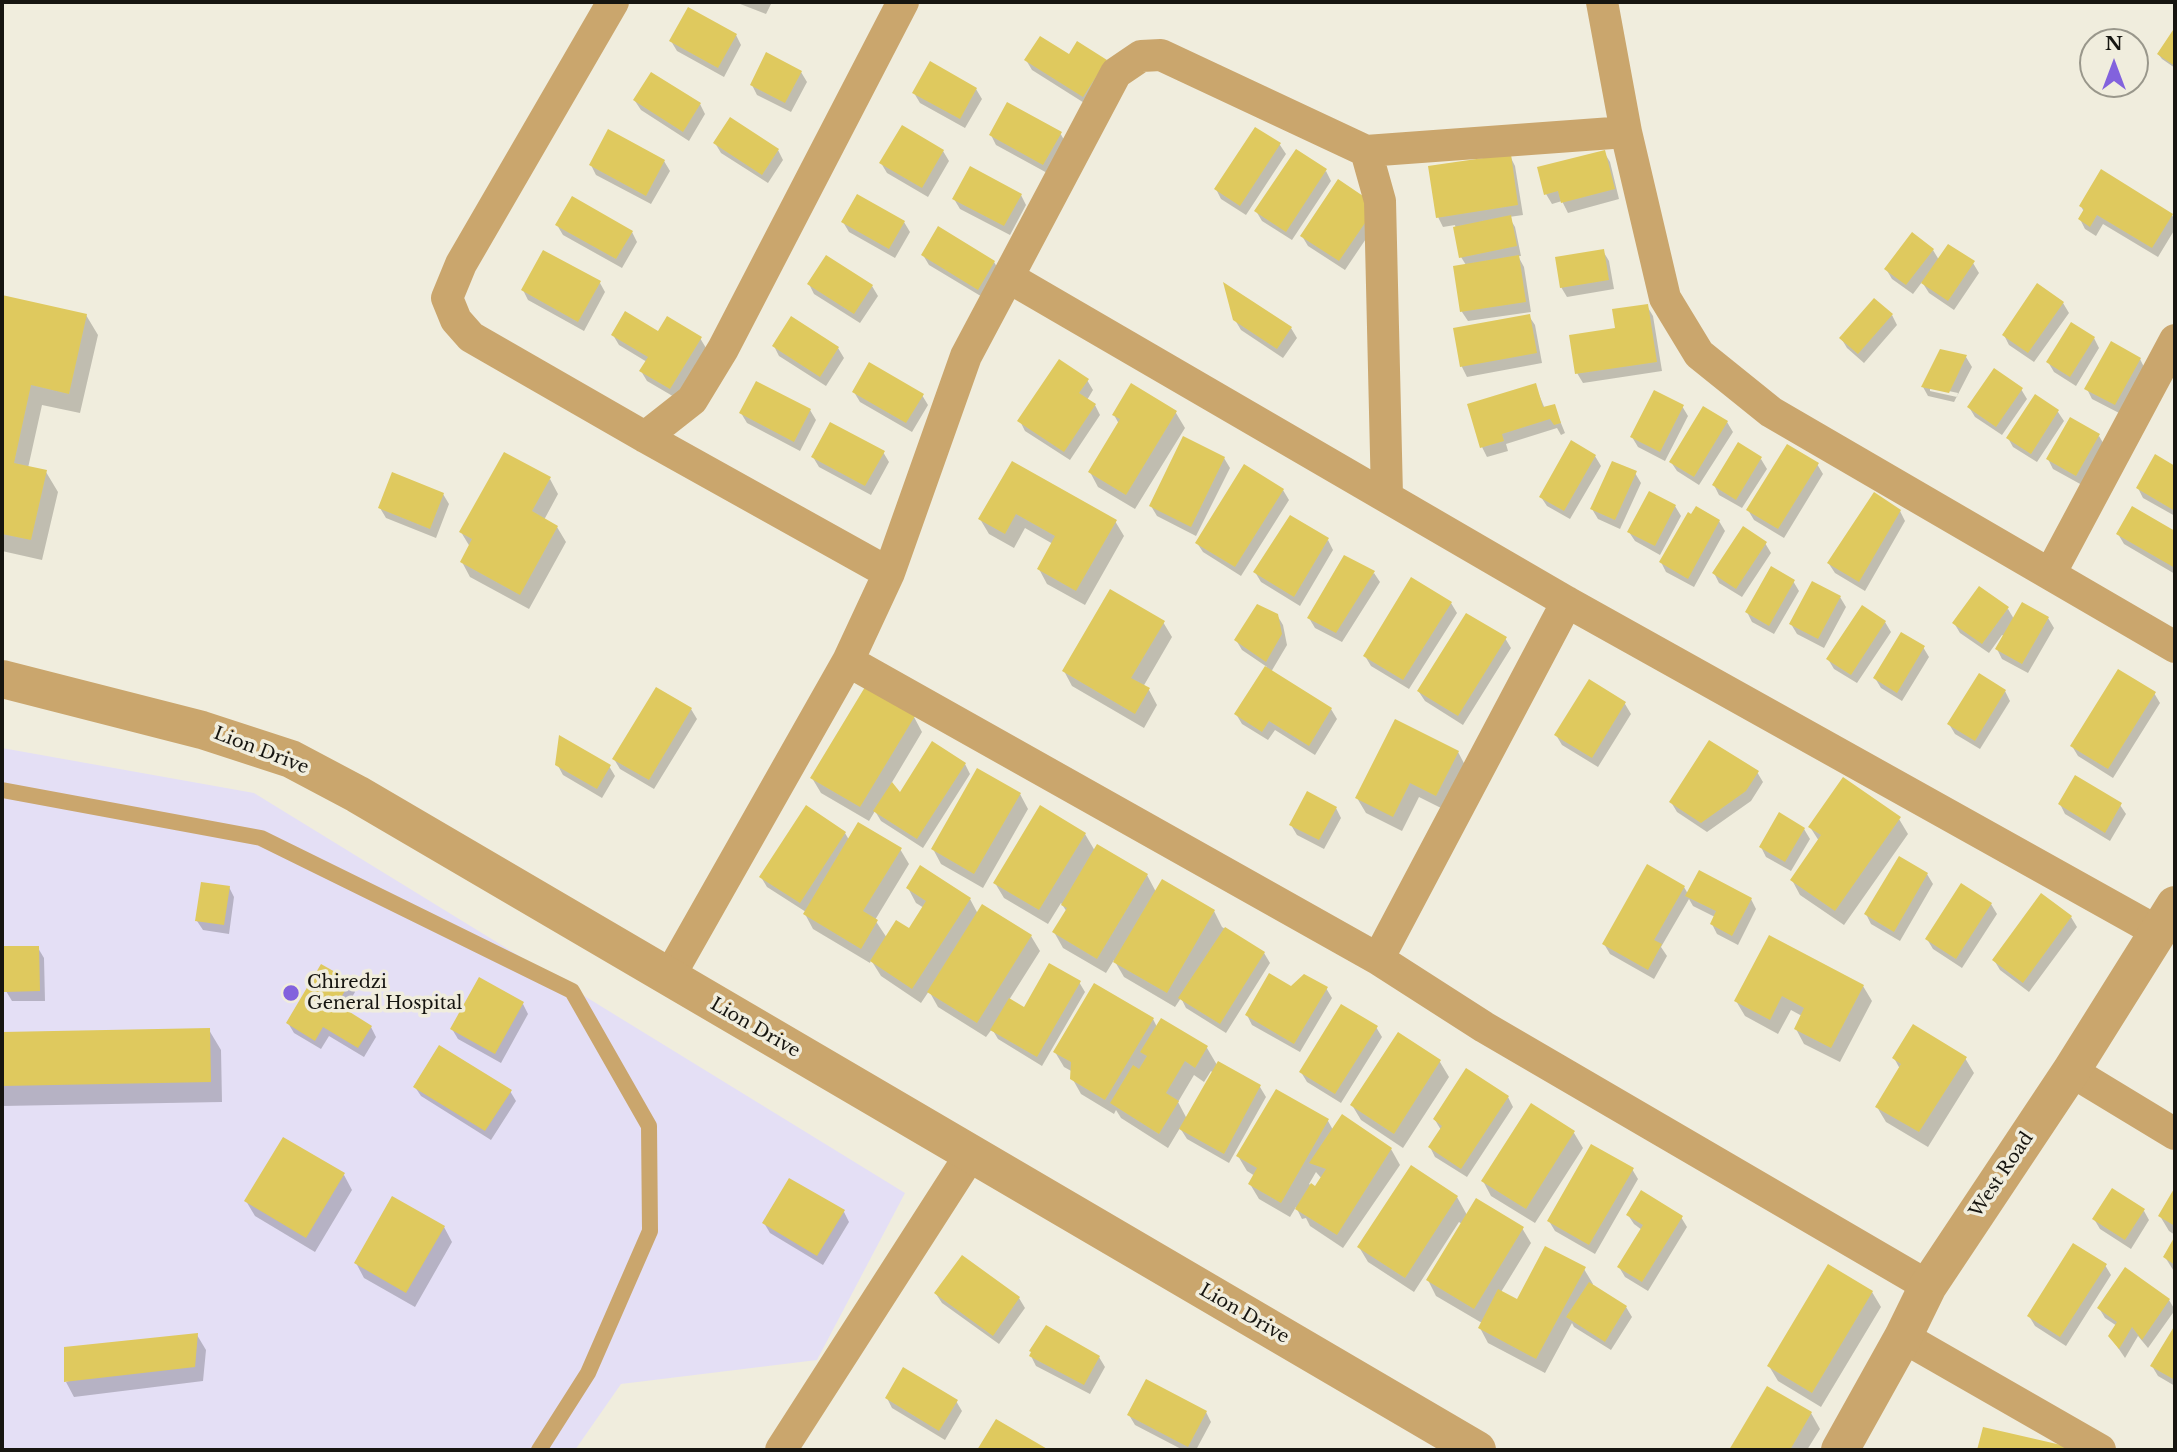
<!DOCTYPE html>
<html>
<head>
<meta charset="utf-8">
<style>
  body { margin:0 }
  #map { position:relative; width:2177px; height:1452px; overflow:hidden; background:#f0eddd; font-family:"Libre Baskerville",serif }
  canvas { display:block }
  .frame { position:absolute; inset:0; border:4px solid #161510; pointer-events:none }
  .north { position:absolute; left:2079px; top:28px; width:70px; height:70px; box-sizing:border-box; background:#f0eddd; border:2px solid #99978b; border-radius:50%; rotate:0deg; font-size:19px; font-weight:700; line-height:28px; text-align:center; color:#161510 }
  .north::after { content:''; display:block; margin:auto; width:24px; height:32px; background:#8262dd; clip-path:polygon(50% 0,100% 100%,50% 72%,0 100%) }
</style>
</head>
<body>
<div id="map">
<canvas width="2177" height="1452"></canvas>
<div class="frame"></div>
<div class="north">N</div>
</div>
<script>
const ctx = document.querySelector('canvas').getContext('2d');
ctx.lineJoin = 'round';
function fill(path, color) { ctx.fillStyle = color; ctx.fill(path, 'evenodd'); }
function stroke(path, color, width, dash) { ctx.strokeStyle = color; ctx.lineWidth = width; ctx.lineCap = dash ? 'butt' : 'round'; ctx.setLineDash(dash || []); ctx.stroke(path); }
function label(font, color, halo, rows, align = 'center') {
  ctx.font = font + ' "Libre Baskerville",serif'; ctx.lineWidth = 7; ctx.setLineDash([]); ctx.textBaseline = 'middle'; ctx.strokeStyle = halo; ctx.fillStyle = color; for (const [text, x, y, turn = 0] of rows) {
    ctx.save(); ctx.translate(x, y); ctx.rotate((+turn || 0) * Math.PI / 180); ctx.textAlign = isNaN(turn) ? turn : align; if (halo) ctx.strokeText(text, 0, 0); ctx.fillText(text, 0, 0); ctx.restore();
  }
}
fill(new Path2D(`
  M2 748 254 793 905 1193 817 1360 621 1384 575 1450H2Z`), '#e4dff5');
fill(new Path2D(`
  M735 2H772L766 14Z
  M2175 30V68L2162 59 2159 55Z
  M736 35 741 45 724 77 677 51 671 41Z
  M1070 57 1112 71 1089 106 1032 70 1026 60Z
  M801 72 807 82 791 112 757 95 752 85Z
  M976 89 982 99 965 128 920 103 914 93Z
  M635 101 700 104 705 114 689 141 641 110Z
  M1256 129 1280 145 1286 154 1246 215 1221 199 1216 189Z
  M1060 133 1066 143 1049 174 996 145 991 135Z
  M715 143 778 150 783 160 768 183 721 153Z
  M943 151 949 161 928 197 887 173 881 163Z
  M1604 152 1610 162 1619 199 1568 213 1562 201 1552 204 1546 194Z
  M1510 156 1515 166 1523 215 1509 217 1515 227 1521 256H1518L1524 267 1531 312 1468 321 1462 312 1466 265 1461 257 1455 225 1443 227 1438 217Z
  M664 161 670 171 651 204 596 175 591 165Z
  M1326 171 1331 181 1292 240 1262 221 1256 211Z
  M1021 195 1026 205 1010 235 960 209 954 199Z
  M2081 206 2172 215 2175 221V229L2158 257 2103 224 2096 236 2085 229 2080 219 2084 212Z
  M1384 212 1345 270 1308 246 1302 236Z
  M843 222H904L910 232 895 258 849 232Z
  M557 225 632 232 637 242 622 268 563 235Z
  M1933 250 1939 260 1973 263 1979 273 1954 310 1929 293 1922 282 1913 294 1892 279 1886 269Z
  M1603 251 1609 261 1614 289 1567 297 1561 287Z
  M923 255 994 262 1000 272 984 298 929 265Z
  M600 283 605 292 584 331 528 300 523 290Z
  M809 284 872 286 878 296 860 323 814 294Z
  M2038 286 2063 303 2069 313 2034 362 2009 345 2004 335Z
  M2 297 86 315 98 335 80 413 42 405 28 468 46 472 58 492 42 560 2 551Z
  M1647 306 1653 316 1662 371 1583 383 1577 373 1617 330Z
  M1892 315 1897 325 1864 363 1847 348 1841 338Z
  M1529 316 1535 325 1542 363 1467 377 1462 367 1455 330Z
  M1235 320 1291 328 1297 338 1283 358 1241 330Z
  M659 333 700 338 706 348 676 398 647 381 641 371 647 362 619 345 613 335Z
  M2094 338 2099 348 2076 386 2054 372 2048 362Z
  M774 346 838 348 844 358 826 386 779 356Z
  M1941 351 1966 357 1972 367 1954 402 1928 396 1923 387ZM1930 387 1958 393 1957 397 1930 391Z
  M2140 359 2145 369 2121 414 2092 399 2087 389Z
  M1087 380 1093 390 1087 400 1095 405 1100 415 1070 460 1025 431 1020 421Z
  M1535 385 1545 409 1554 406 1565 433 1561 435 1557 428 1506 444 1508 451 1487 457 1482 447Z
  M1132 386 1176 413 1185 428 1135 509 1098 487 1090 472 1119 424 1114 415Z
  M2021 389 2027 399 2002 435 1975 417 1969 407Z
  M854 392 922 395 928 405 912 432 860 402Z
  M2035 397 2058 412 2064 421 2037 462 2013 447 2008 438Z
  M1682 406 1688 416 1665 461 1638 447 1632 437Z
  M810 410 816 420 800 451 747 423 741 413Z
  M1727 422 1733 432 1699 485 1677 471 1671 462Z
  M2099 436 2105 446 2082 485 2053 469 2048 459Z
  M883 452 889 462 871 495 819 467 813 457Z
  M1595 456 1601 466 1570 519 1547 506 1541 497Z
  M2156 457 2175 468V516L2143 498 2138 488Z
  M1224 458 1230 468 1196 536 1157 516 1151 506Z
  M1761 459 1767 469 1742 508 1719 495 1714 485Z
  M1012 463 1115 521 1124 536 1085 605 1047 584 1039 569 1053 544 1025 528 1014 548 989 534 980 519Z
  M1817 464 1823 474 1784 538 1754 520 1748 510Z
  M1635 473 1641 483 1620 529 1598 519 1592 509Z
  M550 479 558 494 544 520 557 527 566 542 529 609 470 577 462 562 470 547 461 532Z
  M1283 490 1289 500 1241 576 1203 552 1197 543Z
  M443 494 449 504 436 538 386 518 380 508Z
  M1675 506 1681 516 1660 555 1635 541 1629 532Z
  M2133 508 2175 533V574L2124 544 2118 534Z
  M1900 511 1905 521 1865 591 1835 573 1829 564Z
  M1719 521 1725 531 1694 587 1666 572 1661 562Z
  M1328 540 1333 550 1300 606 1261 582 1255 572Z
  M1765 543 1771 553 1742 597 1719 583 1714 573Z
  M1374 573 1380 582 1342 642 1315 628 1309 618Z
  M1793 581 1799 591 1774 634 1752 622 1747 612Z
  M1840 597 1846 607 1824 648 1797 634 1791 624Z
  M1451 603 1457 613 1409 689 1371 666 1365 656Z
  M2008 609 2014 619 2048 618 2054 628 2028 673 2002 659 1997 649 2004 636 2002 635 1989 653 1960 633 1954 623Z
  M1277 615 1283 625 1287 645 1271 672 1331 709 1337 719 1315 755 1275 730 1268 740 1242 724 1236 714 1267 667 1242 650 1236 640Z
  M1163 622 1172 637 1143 687 1149 690 1157 705 1144 728 1072 686 1064 671Z
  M1885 622 1891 632 1857 683 1834 669 1828 659Z
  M1505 638 1511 648 1463 725 1425 701 1419 692Z
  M1923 647 1929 657 1902 701 1881 688 1875 678Z
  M1589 682 1625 704 1631 714 1598 767 1562 745 1556 735Z
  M2005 691 2010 701 1980 749 1955 734 1949 724Z
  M2154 693 2160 703 2113 778 2078 756 2072 746Z
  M691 709 697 719 654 789 620 769 614 759Z
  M914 717 922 732 891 784 900 795 965 764 970 774 923 848 881 821 875 811 869 821 821 793 812 778Z
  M1458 752 1466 767 1445 810 1419 797 1402 831 1366 813 1357 798Z
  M557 764 609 766 615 776 602 798 563 775Z
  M1757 772 1763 782 1751 801 1707 832 1677 812 1671 802Z
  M1020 794 1028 809 983 888 941 864 933 849Z
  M2060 804 2120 805 2126 814 2110 841 2065 814Z
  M1336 808 1341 818 1324 849 1297 835 1291 825Z
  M1899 819 1908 834 1844 925 1800 895 1792 880 1819 841 1810 827Z
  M1804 829 1810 839 1791 871 1766 857 1761 847Z
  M845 833 849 840 900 849 909 864 875 920 887 938 909 931 924 908 916 903 908 888 970 899 978 914 1031 936 1040 951 1009 1000 1025 1009 1079 982 1085 992 1042 1066 998 1039 992 1029 986 1037 938 1007 929 991 921 1003 881 976 871 960 870 963 813 929 805 914 806 912 767 887 761 877Z
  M1085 834 1095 851 1147 875 1156 892 1214 911 1222 927 1264 953 1270 963 1226 1033 1186 1008 1181 998 1175 1007 1124 977 1114 960 1106 973 1063 948 1054 932 1067 912 1061 903 1048 924 1004 898 995 883Z
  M1927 874 1933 884 1900 941 1871 924 1866 914Z
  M229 887 234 897 229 934 203 930 197 921Z
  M1684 887 1688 894 1751 899 1756 909 1738 945 1717 934 1712 924 1715 917 1693 906 1689 899 1661 947 1667 956 1654 979 1610 954 1604 944Z
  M1991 904 1997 914 1962 968 1933 949 1927 939Z
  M2071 917 2077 927 2029 992 2000 970 1994 960Z
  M38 948 44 958 45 1001H12L6 991Z
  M349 982 355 992 344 1011 371 1027 376 1037 364 1057 329 1036 321 1049 294 1033 288 1023Z
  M1863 986 1872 1001 1840 1062 1804 1044 1796 1029 1802 1016 1791 1010 1778 1034 1745 1016 1736 1001Z
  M1291 988H1326L1332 998 1300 1052 1252 1025 1247 1015Z
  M523 1004 528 1014 501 1063 458 1039 452 1029Z
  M1153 1019 1157 1027 1207 1048 1217 1065 1260 1087 1266 1097 1229 1163 1187 1139 1180 1128 1168 1148 1121 1118 1116 1110 1114 1114 1081 1094 1072 1078 1073 1072 1064 1067 1055 1052ZM1211 1071 1213 1073 1187 1119 1178 1102 1194 1075 1204 1082Z
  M1376 1027 1382 1037 1341 1103 1307 1082 1301 1072Z
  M209 1030 221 1050 222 1102 2 1106V1034Z
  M1398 1035 1440 1062 1449 1077 1403 1148 1361 1120 1352 1105Z
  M1894 1058H1965L1974 1073 1928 1147 1886 1122 1877 1107 1900 1069Z
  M415 1087 510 1091 516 1101 491 1140 421 1096Z
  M1276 1091 1328 1121 1333 1130 1391 1149 1400 1165 1343 1248 1310 1226 1306 1218 1302 1219 1296 1207 1290 1217 1259 1199 1250 1184 1255 1176 1247 1171 1238 1156ZM1316 1172 1322 1179 1316 1189 1309 1184Z
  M1508 1097 1513 1107 1467 1177 1435 1157 1430 1147 1441 1130 1435 1120Z
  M1531 1106 1574 1133 1583 1148 1535 1223 1491 1196 1483 1181Z
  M1632 1169 1638 1179 1595 1254 1555 1231 1549 1221Z
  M344 1175 352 1190 315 1252 255 1216 246 1201Z
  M2175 1191V1235L2169 1231 2160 1216Z
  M1457 1197 1467 1215 1522 1228 1531 1243 1501 1292 1518 1301 1584 1269 1593 1284 1592 1286 1626 1307 1632 1317 1611 1350 1574 1327 1572 1323 1545 1373 1488 1343 1480 1328 1482 1323 1436 1296 1428 1280 1462 1224 1459 1222 1414 1292 1368 1262 1359 1247Z
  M2144 1211 2149 1220 2131 1249 2100 1229 2094 1219Z
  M844 1212 849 1222 823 1265 770 1233 764 1223Z
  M1628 1215 1681 1217 1687 1227 1648 1291 1625 1277 1619 1267 1642 1230 1634 1224Z
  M444 1227 452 1242 415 1307 364 1278 356 1263Z
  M2175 1239V1273L2165 1257Z
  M2105 1265 2111 1275 2066 1346 2035 1326 2029 1316Z
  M1872 1292 1881 1307 1821 1407 1778 1381 1769 1366Z
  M936 1294 1019 1298 1025 1308 999 1344 942 1303Z
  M2169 1300 2175 1310 2148 1348 2138 1336 2125 1358 2110 1336 2117 1326 2105 1318 2099 1308Z
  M2175 1328V1386L2158 1376 2152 1366Z
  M197 1335 206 1350 203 1381 74 1397 66 1382Z
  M1031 1356 1099 1357 1105 1367 1090 1394 1036 1366Z
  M1767 1388 1811 1413 1820 1429 1807 1450H1731Z
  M887 1398 956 1401 962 1411 945 1440 892 1408Z
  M1206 1412 1211 1422 1196 1450H1183L1135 1425 1129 1415Z`), '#0003');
fill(new Path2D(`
  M688 7 737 34 718 68 669 41Z
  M2175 27V66L2157 54Z
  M1040 36 1069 54 1077 41 1107 60 1083 97 1024 60Z
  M766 52 802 71 785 103 750 85Z
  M930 61 977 88 960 119 912 93Z
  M651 72 701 103 683 132 633 100Z
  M1007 102 1062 132 1043 165 989 135Z
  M730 117 779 149 762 175 713 143Z
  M902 125 944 150 922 188 879 163Z
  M1255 127 1281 143 1240 206 1214 189Z
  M608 129 665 160 646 196 589 165Z
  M1296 149 1327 169 1286 232 1254 211Z
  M1605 150 1615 189 1561 203 1558 191 1544 195 1537 167Z
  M1511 154 1518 205 1436 218 1428 166Z
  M970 166 1022 194 1004 226 952 199Z
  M2101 169 2173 214 2152 248 2097 215 2090 227 2078 219 2084 209 2079 206Z
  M1338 179 1366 198 1380 201 1339 261 1300 236Z
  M857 194 905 221 889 249 841 222Z
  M572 196 633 231 616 259 555 225Z
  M1511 215 1517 246 1459 258 1453 227Z
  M938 226 995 261 978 290 921 255Z
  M1912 232 1934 249 1906 285 1884 269Z
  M1948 244 1975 261 1948 301 1921 283Z
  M1604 249 1609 280 1560 288 1555 257Z
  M543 250 601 281 578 322 521 290Z
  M826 255 873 285 854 314 807 284Z
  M1519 255 1526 302 1460 312 1453 266Z
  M1223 282 1292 327 1277 349 1233 320Z
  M2037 283 2064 302 2028 353 2002 335Z
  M2 295 87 314 69 394 31 385 14 463 47 470 31 540 2 534Z
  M1874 298 1893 314 1858 354 1839 338Z
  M1648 304 1657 362 1575 374 1569 335 1615 328 1612 309Z
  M625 311 658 331 667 316 702 337 670 389 639 371 648 357 611 335Z
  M1530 314 1537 353 1460 367 1453 328Z
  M791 316 839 347 820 377 772 346Z
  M2071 322 2095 337 2070 377 2046 362Z
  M2111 341 2141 358 2115 405 2084 389Z
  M1940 349 1967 355 1949 393 1921 387Z
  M1059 359 1089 379 1079 393 1096 404 1064 452 1017 421Z
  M869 362 924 394 906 423 852 392Z
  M1994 368 2023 388 1996 427 1967 407Z
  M756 381 811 409 794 442 739 413Z
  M1131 383 1177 411 1126 495 1088 472 1120 419 1112 415Z
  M1536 383 1543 407 1555 404 1561 423 1554 425 1550 419 1502 434 1504 441 1480 448 1467 404Z
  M1654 390 1684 405 1660 452 1630 437Z
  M2035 394 2059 410 2031 454 2006 438Z
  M1703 406 1728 421 1694 477 1669 462Z
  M2070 417 2100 434 2076 476 2046 459Z
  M830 422 885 451 865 486 811 457Z
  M1183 436 1225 457 1191 527 1149 506Z
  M1571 440 1596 455 1564 511 1539 497Z
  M1738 442 1762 457 1736 500 1712 485Z
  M1787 444 1819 463 1778 529 1746 510Z
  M504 452 551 477 532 511 558 526 520 595 460 562 472 539 459 532Z
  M2155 454 2175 466V511L2136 488Z
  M1012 461 1117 520 1076 591 1037 569 1055 536 1016 514 1005 534 978 519Z
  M1612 461 1637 471 1615 520 1590 509Z
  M1244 464 1284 489 1235 567 1195 543Z
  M392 472 444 493 430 529 378 508Z
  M1649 491 1676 505 1655 546 1627 532Z
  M1874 492 1901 510 1859 582 1827 563Z
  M1696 506 1720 520 1688 579 1659 562 1688 512 1691 514Z
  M2132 506 2175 531V568L2116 534Z
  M1290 515 1329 538 1294 597 1253 572Z
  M1743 526 1767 542 1736 589 1712 573Z
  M1344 555 1375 571 1336 633 1307 618Z
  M1771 566 1795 580 1769 626 1745 612Z
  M1411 577 1452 602 1403 680 1363 656Z
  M1812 581 1841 596 1818 639 1789 624Z
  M1979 586 2009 607 1982 644 1952 623Z
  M1110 589 1165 621 1131 678 1150 688 1135 714 1062 671Z
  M2022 602 2049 617 2022 664 1995 649Z
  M1257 604 1278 614 1282 634 1266 662 1234 640Z
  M1862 605 1886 621 1851 675 1826 659Z
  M1466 613 1507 637 1458 716 1417 691Z
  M1901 632 1925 646 1897 693 1873 678Z
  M1265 666 1332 708 1309 746 1269 721 1262 732 1234 714Z
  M2118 669 2156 692 2108 769 2070 746Z
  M1979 673 2006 690 1975 741 1947 724Z
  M1589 679 1626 702 1592 758 1554 735Z
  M656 687 692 708 649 780 612 759Z
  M865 687 915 716 860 807 810 778Z
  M1395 719 1459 751 1436 796 1410 783 1393 817 1355 798Z
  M559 735 611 765 597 789 555 765Z
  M1709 740 1759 771 1746 791 1701 823 1669 802Z
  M932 741 966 763 917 839 873 811 892 782 900 792Z
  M977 768 1021 793 974 874 931 849Z
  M2075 775 2122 803 2105 833 2058 804Z
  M1843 777 1901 817 1835 911 1790 880 1821 835 1808 827Z
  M1307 791 1337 807 1319 840 1289 825Z
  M806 805 846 832 800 903 759 877Z
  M1040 805 1086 833 1039 910 993 883Z
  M1779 812 1805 828 1785 862 1759 847Z
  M858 822 902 848 863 911 878 920 861 949 803 914Z
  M1097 844 1148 874 1097 959 1052 932 1067 908 1061 905Z
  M1899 856 1928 873 1894 932 1864 914Z
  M1647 864 1685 886 1654 940 1662 944 1648 970 1602 944Z
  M920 865 971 898 912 989 870 961 896 920 909 928 926 901 906 888Z
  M1699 870 1752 898 1732 936 1710 924 1716 911 1685 896Z
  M1162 879 1215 910 1167 993 1113 962Z
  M201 882 230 886 224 925 195 921Z
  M1961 883 1992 903 1956 959 1925 939Z
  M2041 893 2072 916 2023 983 1992 960Z
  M982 904 1032 935 977 1023 927 992Z
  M1225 927 1265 952 1220 1024 1178 998Z
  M1769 935 1864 985 1831 1048 1794 1029 1804 1008 1782 996 1770 1020 1734 1001Z
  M4 946H39L40 991 4 992Z
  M1049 963 1081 981 1037 1057 990 1030 1009 998 1024 1007Z
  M321 964 351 981 337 1004 372 1026 358 1048 323 1027 315 1041 286 1023Z
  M1269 973 1291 986 1304 974 1328 987 1294 1044 1245 1015Z
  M479 977 524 1002 495 1054 450 1029Z
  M1094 983 1154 1018 1105 1100 1070 1079 1071 1062 1053 1052Z
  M1341 1004 1378 1026 1335 1094 1299 1072Z
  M1161 1018 1208 1046 1195 1068 1185 1061 1166 1093 1179 1101 1159 1134 1110 1103 1133 1065 1139 1069 1147 1056 1140 1052Z
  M1913 1024 1967 1057 1919 1132 1875 1107 1901 1064 1892 1058Z
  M210 1028 211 1082 2 1086V1032Z
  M1398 1032 1441 1060 1394 1134 1350 1105Z
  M439 1045 512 1090 485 1131 413 1087Z
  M1218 1061 1261 1085 1224 1154 1179 1129Z
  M1466 1068 1509 1096 1461 1169 1428 1147 1442 1126 1433 1119Z
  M1276 1089 1329 1119 1281 1203 1248 1184 1257 1168 1236 1156Z
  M1531 1103 1575 1131 1526 1209 1481 1181Z
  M1342 1114 1392 1148 1337 1235 1295 1209 1311 1183 1315 1186 1326 1169 1309 1163Z
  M283 1137 345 1173 306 1238 244 1201Z
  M1591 1144 1634 1168 1589 1245 1547 1221Z
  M1411 1165 1458 1196 1405 1278 1357 1247Z
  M789 1178 845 1210 817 1256 762 1223Z
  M2175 1187V1226L2158 1216Z
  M2112 1188 2145 1209 2125 1240 2092 1219Z
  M1641 1190 1683 1216 1642 1282 1617 1267 1643 1225 1626 1215Z
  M392 1196 445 1226 406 1293 354 1263Z
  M1476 1198 1524 1227 1474 1309 1426 1280Z
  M2175 1236V1265L2163 1257Z
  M2073 1243 2107 1264 2060 1337 2027 1316Z
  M1545 1246 1586 1267 1536 1359 1478 1328 1498 1289 1517 1299Z
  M962 1255 1020 1297 993 1336 934 1293Z
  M1828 1264 1873 1291 1812 1393 1767 1366Z
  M2125 1267 2170 1299 2142 1340 2132 1327 2119 1349 2108 1336 2117 1322 2097 1308Z
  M1589 1282 1627 1306 1605 1342 1566 1317Z
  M1046 1325 1100 1356 1084 1385 1029 1356 1031 1352 1029 1351Z
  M2175 1325V1380L2150 1366Z
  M198 1333 195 1367 64 1382V1347Z
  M903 1367 958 1400 939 1431 885 1398Z
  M1146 1379 1207 1411 1188 1447 1127 1415Z
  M1767 1386 1812 1412 1790 1450H1729Z
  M996 1419 1049 1450H977Z
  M1983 1427 2070 1447 2069 1450H1977Z`), '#dfc95e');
stroke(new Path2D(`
  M2 790 261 838 572 991 649 1126 650 1231 588 1373 539 1450`), '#caa66d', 16);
stroke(new Path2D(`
  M613 2 461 264 447 298 456 320 471 337 645 437 889 573
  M1602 2 1626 132 1665 298 1699 354 1771 412 2175 647
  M1626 132 1366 151 1161 55 1141 56 1116 73 1008 277 1567 602 2160 933
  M1366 151 1380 201 1387 496
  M645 437 692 400 723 349 903 2
  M2050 574 2175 340
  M1567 602 1378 959 1484 1027 1928 1286
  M848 661 1378 959
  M669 977 848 661 889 573 966 356 1008 277
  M2071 1071 2175 1134
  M1903 1337 2100 1450
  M781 1450 971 1154`), '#caa66d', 32);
stroke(new Path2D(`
  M2 679 202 730 291 759 357 794 1477 1450
  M1840 1450 1903 1337 1928 1286 2071 1071 2175 905`), '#caa66d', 38);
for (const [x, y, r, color] of [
  [291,993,9,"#8262dd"]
]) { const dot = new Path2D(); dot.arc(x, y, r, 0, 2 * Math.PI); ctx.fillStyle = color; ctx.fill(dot); stroke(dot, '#f0eddd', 2.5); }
label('18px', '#161510', '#f0eddd', [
  ["Lion Drive",261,751,21],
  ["Lion Drive",755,1028,30],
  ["West Road",2002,1175,-56],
  ["Lion Drive",1244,1314,30]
]);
label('18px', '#161510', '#f0eddd', [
  ["Chiredzi",307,983],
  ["General Hospital",307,1004]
], 'left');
</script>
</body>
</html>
